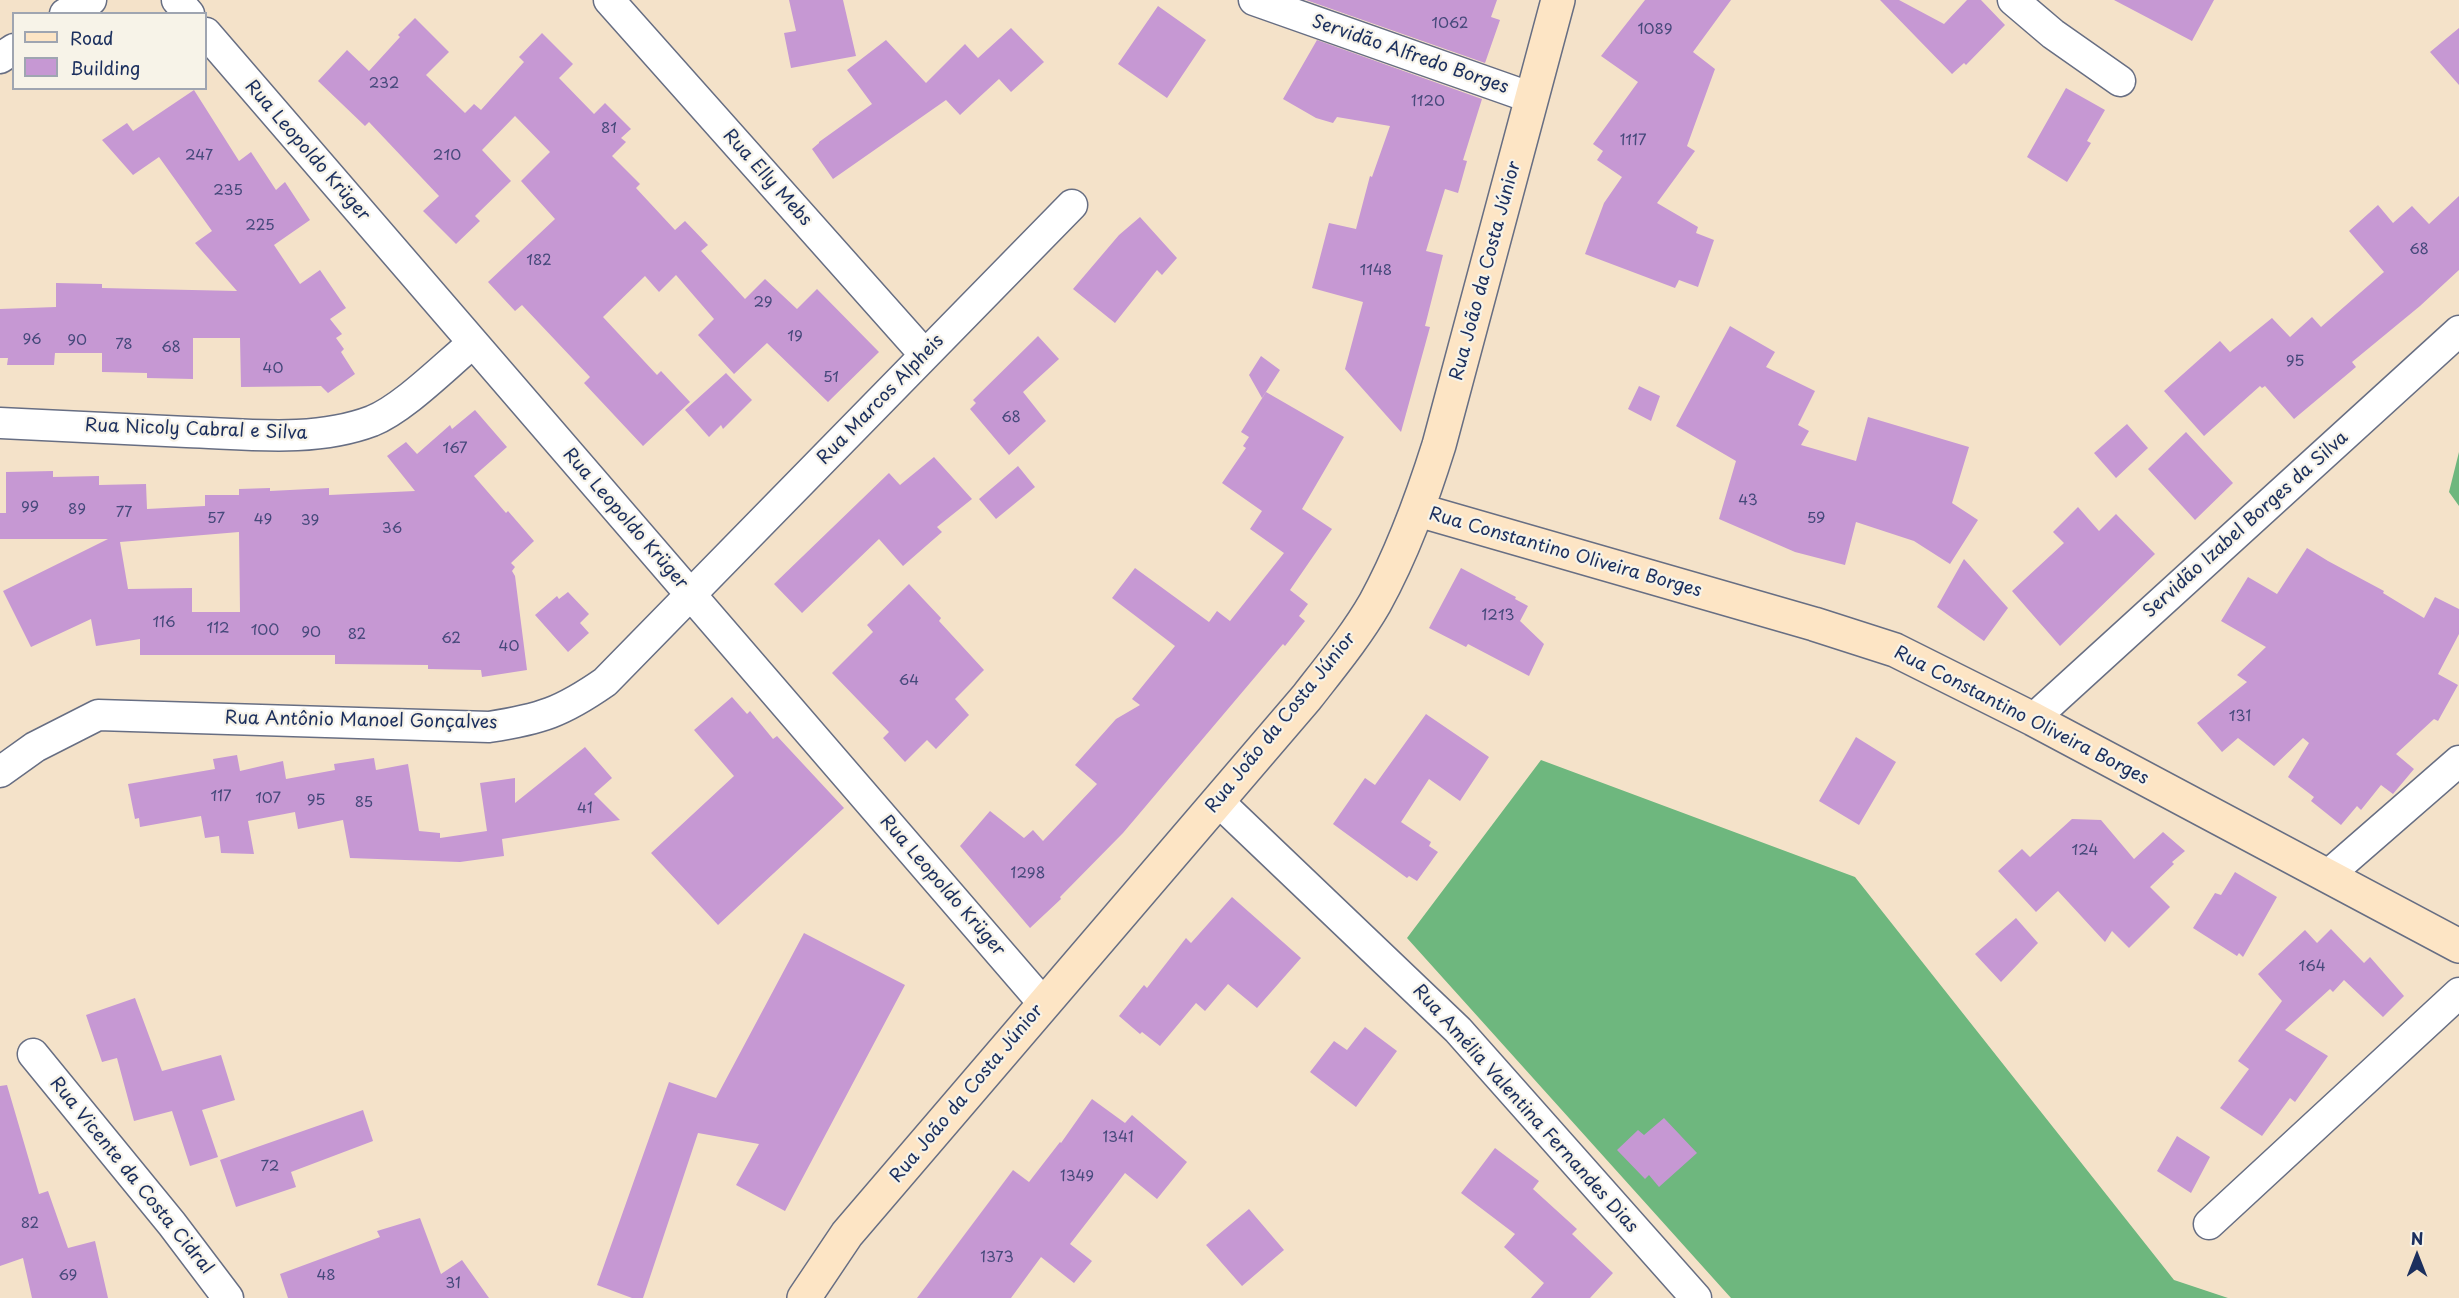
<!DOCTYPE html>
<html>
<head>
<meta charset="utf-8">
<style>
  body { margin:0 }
  #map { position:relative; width:2459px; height:1298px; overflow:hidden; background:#f4e2c9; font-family:"Playpen Sans",sans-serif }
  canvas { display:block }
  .legend { position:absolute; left:12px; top:12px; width:195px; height:78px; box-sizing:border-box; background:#f7f3e8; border:2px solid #9fa5b1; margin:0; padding:8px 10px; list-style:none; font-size:18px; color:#1b2f5e }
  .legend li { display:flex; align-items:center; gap:12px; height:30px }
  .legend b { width:30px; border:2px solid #9fa5b1 }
  .north { position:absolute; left:2387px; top:1226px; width:60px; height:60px; -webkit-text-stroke:4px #f7f3e8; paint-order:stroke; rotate:0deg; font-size:16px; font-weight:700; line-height:24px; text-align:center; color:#1b2f5e }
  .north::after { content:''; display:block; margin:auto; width:21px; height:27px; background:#1b2f5e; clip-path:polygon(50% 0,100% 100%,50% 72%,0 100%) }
</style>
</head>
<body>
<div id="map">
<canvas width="2459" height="1298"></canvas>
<ul class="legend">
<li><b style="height:8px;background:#fde5c5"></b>Road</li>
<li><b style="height:16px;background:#c698d3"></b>Building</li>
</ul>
<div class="north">N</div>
</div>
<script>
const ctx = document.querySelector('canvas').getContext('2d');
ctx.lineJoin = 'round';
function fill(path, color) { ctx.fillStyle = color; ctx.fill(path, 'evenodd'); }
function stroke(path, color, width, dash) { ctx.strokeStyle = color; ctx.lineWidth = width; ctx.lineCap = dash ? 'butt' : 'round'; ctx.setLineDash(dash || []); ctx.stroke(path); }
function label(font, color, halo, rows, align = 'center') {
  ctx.font = font + ' "Playpen Sans",sans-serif'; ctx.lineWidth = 4.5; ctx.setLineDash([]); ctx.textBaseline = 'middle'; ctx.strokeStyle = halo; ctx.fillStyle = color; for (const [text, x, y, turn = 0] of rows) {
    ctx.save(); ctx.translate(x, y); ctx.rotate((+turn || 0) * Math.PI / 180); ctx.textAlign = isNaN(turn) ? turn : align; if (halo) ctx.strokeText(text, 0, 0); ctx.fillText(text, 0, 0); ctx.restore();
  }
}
fill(new Path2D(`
  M2459 452V506L2449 492Z
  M1541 760 1855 877 2174 1280 2228 1298H1731L1407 938Z`), '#6eb77e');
fill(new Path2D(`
  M789 0H843L856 56 791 68 784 33 796 31Z
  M1306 0H1497L1491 17 1500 20 1485 63Z
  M1645 0H1731L1693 52 1715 69 1687 146 1695 151 1657 203 1698 227 1696 233 1714 240 1698 287 1679 280 1675 288 1585 254 1604 203 1622 177 1597 160 1603 151 1593 144 1638 82 1601 56Z
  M1880 0H1899L1944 24 1967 0H1981L2005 25 1966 65 1964 63 1952 74Z
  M2114 0H2214L2192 41Z
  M1158 6 1206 40 1167 98 1118 64Z
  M415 18 449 52 426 75 465 113 474 104 481 110 524 62 519 57 542 33 573 64 559 78 594 114 605 103 631 129 621 138 626 142 612 156 640 184 636 188 675 230 685 221 708 245 701 251 745 299 765 279 797 309 817 289 879 352 828 402 767 343 734 374 698 335 714 319 676 275 659 292 645 276 603 317 657 375 661 371 690 402 643 446 584 383 590 377 522 305 515 311 488 282 555 219 521 181 550 152 515 116 482 150 511 181 475 216 480 221 456 244 423 211 439 196 369 122 365 126 318 81 347 50 369 71 400 37 398 35Z
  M1011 28 1044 62 1011 92 999 79 960 115 946 100 833 179 812 149 819 143V142L872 104 847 70 886 40 926 83 965 44 978 58Z
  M2459 28V85L2430 52Z
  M1317 40 1482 99 1463 160 1467 161 1458 193 1445 189 1426 251 1443 255 1425 326 1430 327 1401 432 1345 369 1363 302 1312 288 1329 223 1356 229 1370 176 1372 177 1390 126 1337 117 1333 123 1316 118 1283 99Z
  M2066 88 2105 110 2087 141 2091 143 2067 182 2027 157Z
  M194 90 239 161 251 152 276 190 285 182 310 220 274 245 300 284 320 270 346 308 330 319 342 334 336 338 344 349 341 352 355 374 328 393 321 386 241 387 240 338H193V379L147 378V373L102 372V353H55L54 365H7L8 358H0V309L56 307V283L102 284V288L237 291 195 243 212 231 159 157 133 175 102 140 127 123 133 131Z
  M2459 196V270L2420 306 2352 362 2356 367 2294 419 2265 386 2262 388 2260 386 2204 436 2164 391 2220 341 2230 352 2272 318 2290 337 2312 317 2321 327 2384 272 2349 231 2378 205 2393 223 2412 206 2429 224Z
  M1140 217 1177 258 1162 275 1157 270 1115 323 1073 289 1119 235Z
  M1730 326 1775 352 1766 367 1815 391 1798 425 1809 431 1801 445 1856 461 1868 417 1969 447 1952 503 1978 520 1950 564 1914 541 1856 522 1845 565 1795 552 1719 519 1736 461 1676 426Z
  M1038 336 1059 359 1023 392 1046 421 1009 455 970 409 976 403 973 400Z
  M1261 356 1280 370 1262 398 1249 375Z
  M726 373 752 400 723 429 721 425 709 437 685 410Z
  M1639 386 1660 396 1651 421 1628 409Z
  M1266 392 1344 437 1302 509 1332 529 1290 590 1308 604 1299 616 1305 621 1285 646 1283 644 1123 833 1060 897 1061 899 1030 928 960 846 990 811 1024 838 1033 830 1043 841 1097 784 1075 765 1116 719 1140 705 1132 699 1175 646 1112 598 1135 568 1209 622 1217 611 1230 621 1284 553 1250 529 1262 511 1222 483 1246 448 1243 446 1249 437 1241 432Z
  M475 410 507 447 474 476 506 513 508 511 534 541 511 563 515 567 512 571 515 576 527 670 482 677 481 670 428 669V665L335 664V655H140V639L96 646 91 619 31 647 3 591 108 539H0V513H6V472L53 471V477L99 476V485L146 484 147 509 205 506V495H239V489L270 488V491L329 488V495L415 491 387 456 406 442 417 454 450 425 452 429ZM239 532 240 612H192V588L128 589 120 542Z
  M2127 424 2148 448 2116 478 2094 453Z
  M2186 432 2233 483 2195 520 2148 469Z
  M934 457 972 499 937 527 942 532 903 566 879 539 802 613 774 584 889 473 900 485Z
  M1018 466 1035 487 996 519 979 499Z
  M2078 507 2099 531 2116 514 2155 554 2060 646 2012 591 2064 543 2053 532Z
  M2307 548 2328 561 2384 591 2383 593 2424 618 2435 597 2459 609V634L2438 674 2458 685 2438 721 2434 719 2396 754 2414 769 2393 794 2381 785 2361 810 2357 806 2341 825 2311 801 2314 797 2288 777 2309 743 2303 738 2274 766 2238 738 2222 752 2197 723 2247 682 2237 675 2266 647 2221 621 2248 577 2277 594Z
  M1964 559 2008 608 1984 641 1937 607Z
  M1461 568 1516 597 1515 599 1528 606 1520 621 1544 644 1529 676 1468 644 1466 647 1429 628Z
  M909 584 941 618 939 621 984 670 955 699 969 715 936 749 927 740 905 762 883 738 889 732 832 673 873 632 867 625Z
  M568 592 589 614 580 623 589 633 568 652 535 615 557 596 559 599Z
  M732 697 747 714 750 711 773 739 777 736 844 808 718 925 651 853 734 776 694 730Z
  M1426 714 1489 757 1460 801 1429 779 1401 822 1431 842 1429 846 1438 852 1417 881 1409 876 1407 878 1333 824 1365 778 1375 785Z
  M1856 737 1896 762 1859 825 1819 801Z
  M585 747 612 778 594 794 620 820 502 839 504 856 460 862 350 858 343 820 298 829 295 812 248 821 254 854 221 853 219 836 205 838 201 816 140 827 139 818 135 819 128 784 215 769 213 759 237 755 240 771 283 761 286 779 335 770 334 764 374 758 376 770 408 764 419 831 440 833V838L487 831 480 783 515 778V803Z
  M2072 819 2101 820 2134 859 2163 832 2185 851 2172 862 2174 864 2150 887 2170 907 2129 948 2112 931 2105 942 2058 891 2036 912 1998 871 2022 849 2030 857Z
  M2235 872 2277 897 2243 957 2239 953 2237 956 2193 928 2215 893 2221 895Z
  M1232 897 1301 958 1257 1008 1228 984 1205 1011 1196 1003 1160 1046 1142 1032 1140 1034 1119 1016 1144 985 1147 988 1186 938 1191 943Z
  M2016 918 2038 943 2001 982 1975 954Z
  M2331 929 2364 963 2370 957 2404 996 2383 1017 2344 980 2333 992 2330 989 2285 1030 2328 1056 2295 1102 2290 1098 2262 1136 2220 1108 2249 1069 2238 1061 2282 1001 2258 974 2305 930 2317 943Z
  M804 933 905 985 785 1211 736 1185 759 1144 698 1133 643 1298H632L597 1285 669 1082 716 1098Z
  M135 998 162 1071 221 1055 235 1100 202 1110 218 1157 190 1166 172 1111 134 1121 117 1058 102 1062 86 1015Z
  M1365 1027 1397 1051 1356 1107 1310 1072 1334 1041 1347 1050Z
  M7 1085 39 1194 48 1191 68 1248 95 1241 108 1298H32L23 1258 0 1266V1086Z
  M1092 1099 1125 1123 1132 1115 1187 1162 1157 1199 1125 1173 1070 1244 1092 1261 1074 1283 1041 1257 1011 1298H917L1013 1170 1029 1182 1060 1142 1061 1143Z
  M363 1110 373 1141 291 1172 296 1187 236 1207 220 1160Z
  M1664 1118 1697 1153 1659 1187 1649 1175 1645 1179 1617 1150 1638 1130 1644 1135Z
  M2177 1136 2210 1157 2191 1193 2157 1171Z
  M1495 1148 1539 1181 1533 1189 1577 1229 1572 1234 1613 1273 1590 1298H1531L1544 1283 1504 1247 1515 1234 1461 1193Z
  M1249 1209 1284 1250 1242 1286 1206 1245Z
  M420 1218 441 1274 462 1260 489 1298H288L280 1274 380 1237 377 1231Z`), '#c698d3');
const street = new Path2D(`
  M177 0 189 14
  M609 0 925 355
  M1254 0 1532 98
  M2013 0 2053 34 2120 81
  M65 14 91 0
  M206 33 1044 1004
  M0 58 14 49
  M0 423C62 426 124 429 187 432 247 434 314 443 372 421 404 408 445 366 473 343
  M2033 719 2459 331
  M0 772 35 747 98 715 489 727C541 719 562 712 605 682L1072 205
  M1218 801 1458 1030 1696 1298
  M2327 876 2459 761
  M33 1054 172 1224 228 1298
  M2209 1224 2459 993`);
const secondary = new Path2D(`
  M1418 510 1814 624 1895 650 2033 719 2459 946
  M804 1298 847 1234 1307 697C1331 666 1356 636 1375 603 1403 552 1422 499 1439 445L1558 0`);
stroke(street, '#676e83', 33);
stroke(secondary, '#676e83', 36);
stroke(street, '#fff', 30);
stroke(secondary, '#fde5c5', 33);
label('15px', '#46497b', null, [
  ["1062",1450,24],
  ["1089",1655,30],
  ["232",384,84],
  ["1120",1428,102],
  ["81",609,129],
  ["1117",1633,141],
  ["247",199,156],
  ["210",447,156],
  ["235",228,191],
  ["225",260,226],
  ["68",2419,250],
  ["182",539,261],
  ["1148",1376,271],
  ["29",763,303],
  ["19",795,337],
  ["96",32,340],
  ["90",77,341],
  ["78",124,345],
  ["68",171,348],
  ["95",2295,362],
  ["40",273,369],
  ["51",831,378],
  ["68",1011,418],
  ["167",455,449],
  ["43",1748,501],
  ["99",30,508],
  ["89",77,510],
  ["77",124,513],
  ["57",216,519],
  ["59",1816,519],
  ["49",263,520],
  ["39",310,521],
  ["36",392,529],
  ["1213",1498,616],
  ["116",164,623],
  ["112",218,629],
  ["100",265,631],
  ["90",311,633],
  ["82",357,635],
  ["62",451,639],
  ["40",509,647],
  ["64",909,681],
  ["131",2240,717],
  ["117",221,797],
  ["107",268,799],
  ["95",316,801],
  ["85",364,803],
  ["41",585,809],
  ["124",2085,851],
  ["1298",1028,874],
  ["164",2312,967],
  ["1341",1118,1138],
  ["72",270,1167],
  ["1349",1077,1177],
  ["82",30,1224],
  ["1373",997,1258],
  ["69",68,1276],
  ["48",326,1276],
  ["31",453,1284]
]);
label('18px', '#1b2f5e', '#f7f3e8', [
  ["Servidão Alfredo Borges",1410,55,19],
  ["Rua Leopoldo Krüger",307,151,49],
  ["Rua Elly Mebs",767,178,48],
  ["Rua João da Costa Júnior",1486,271,-75],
  ["Rua Marcos Alpheis",881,400,-46],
  ["Rua Nicoly Cabral e Silva",196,430,2],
  ["Rua Leopoldo Krüger",625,519,49],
  ["Servidão Izabel Borges da Silva",2246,525,-42],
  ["Rua Constantino Oliveira Borges",1565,553,16],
  ["Rua Constantino Oliveira Borges",2021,716,27],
  ["Rua Antônio Manoel Gonçalves",361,721,1],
  ["Rua João da Costa Júnior",1281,723,-51],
  ["Rua Leopoldo Krüger",942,886,49],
  ["Rua João da Costa Júnior",967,1094,-50],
  ["Rua Amélia Valentina Fernandes Dias",1525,1109,48],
  ["Rua Vicente da Costa Cidral",131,1176,51]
]);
</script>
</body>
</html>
